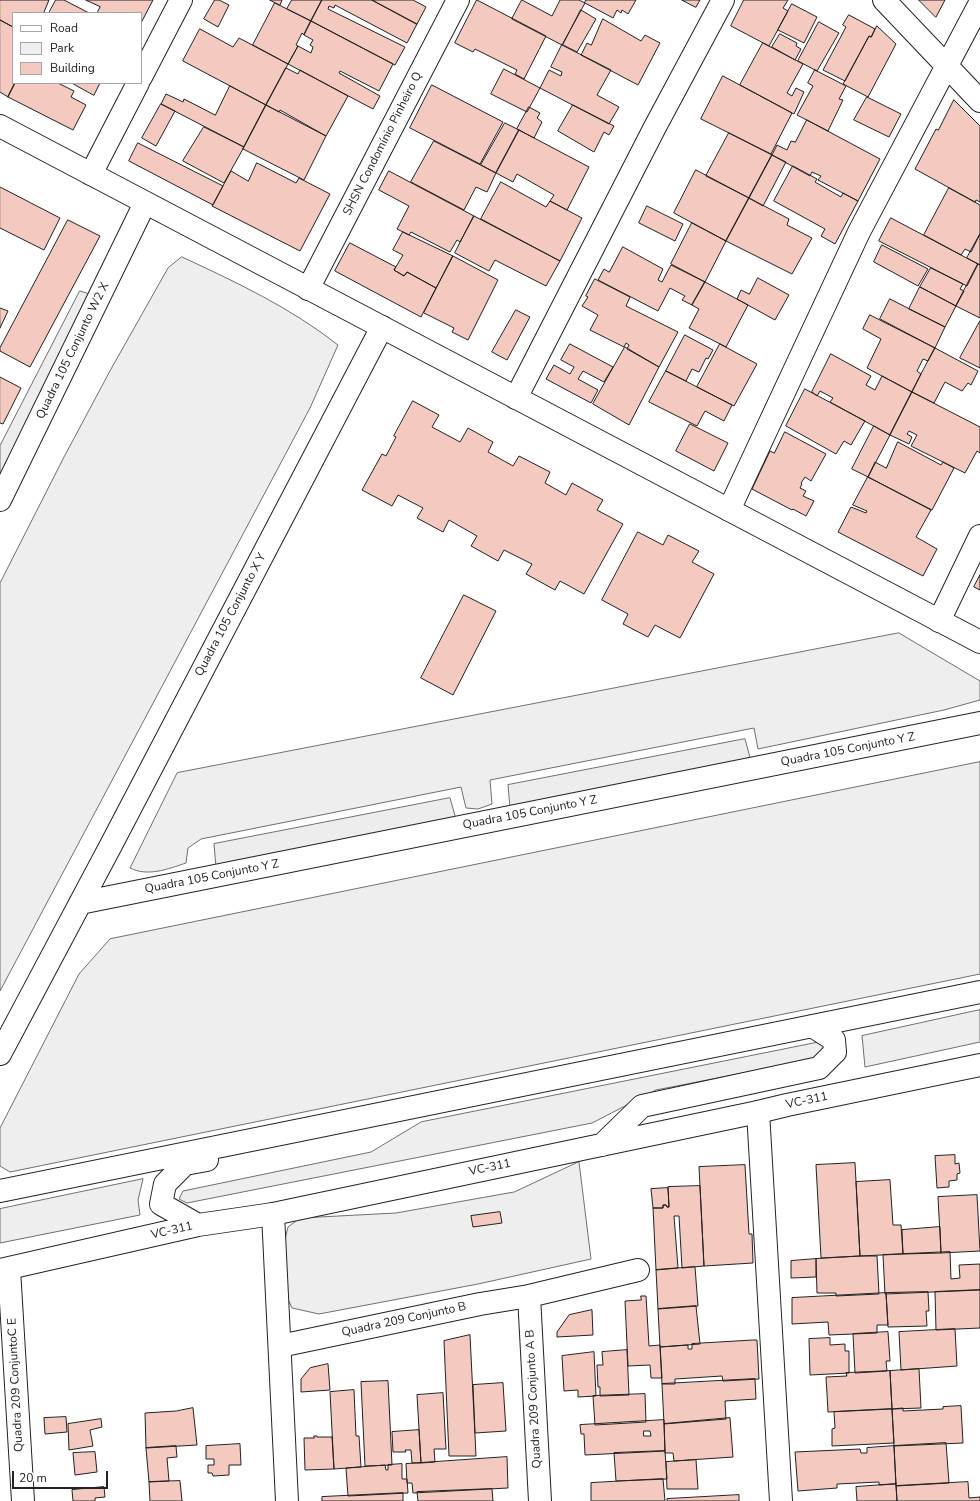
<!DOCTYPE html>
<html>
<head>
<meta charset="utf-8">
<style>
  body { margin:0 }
  #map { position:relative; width:980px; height:1501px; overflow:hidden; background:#fff; font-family:"Nunito Sans",sans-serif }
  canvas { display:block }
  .legend { position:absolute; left:12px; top:12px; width:130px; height:72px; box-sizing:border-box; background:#fff; border:1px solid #a7a7a7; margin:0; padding:5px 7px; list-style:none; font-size:12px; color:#222 }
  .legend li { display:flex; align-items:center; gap:8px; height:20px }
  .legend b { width:20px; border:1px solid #a7a7a7 }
  .scale { position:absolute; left:12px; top:1471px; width:96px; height:18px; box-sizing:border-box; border:2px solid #222; border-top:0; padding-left:5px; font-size:12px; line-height:14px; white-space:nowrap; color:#222; -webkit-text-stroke:3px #fff; paint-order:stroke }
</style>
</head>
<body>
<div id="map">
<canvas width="980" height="1501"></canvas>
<ul class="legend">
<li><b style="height:5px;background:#fff"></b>Road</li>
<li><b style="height:11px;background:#eee"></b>Park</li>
<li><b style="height:11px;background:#f3c9c0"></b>Building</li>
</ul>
<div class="scale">20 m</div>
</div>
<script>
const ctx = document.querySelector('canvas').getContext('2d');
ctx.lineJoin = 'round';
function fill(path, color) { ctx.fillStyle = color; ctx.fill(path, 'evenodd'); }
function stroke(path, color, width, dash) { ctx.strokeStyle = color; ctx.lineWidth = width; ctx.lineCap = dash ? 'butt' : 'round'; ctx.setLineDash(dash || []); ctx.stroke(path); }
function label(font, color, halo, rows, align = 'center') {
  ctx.font = font + ' "Nunito Sans",sans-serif'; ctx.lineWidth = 3; ctx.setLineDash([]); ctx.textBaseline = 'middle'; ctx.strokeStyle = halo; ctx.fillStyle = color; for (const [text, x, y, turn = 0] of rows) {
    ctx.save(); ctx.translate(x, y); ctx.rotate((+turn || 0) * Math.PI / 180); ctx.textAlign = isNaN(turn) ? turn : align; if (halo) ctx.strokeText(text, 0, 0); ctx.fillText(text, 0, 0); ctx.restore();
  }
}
const green = new Path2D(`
  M182 257C236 282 291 308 338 345L310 408 0 991V583L64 457 111 369 168 268Z
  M899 633 980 681V700L944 710 758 749 754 728 490 780 492 804 478 809 466 808 461 787 201 839 188 848 186 863C168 869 148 877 130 868L177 773Z
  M980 762V974L10 1172 0 1166V1128L79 974 110 939Z
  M980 1010V1042L865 1067 862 1036Z
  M820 1042 828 1049 820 1058 656 1090 592 1123 187 1203 179 1199 183 1191 371 1152 421 1122Z
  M579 1162 591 1259 478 1284 319 1314 292 1308 284 1290 282 1252 288 1227 300 1218 396 1213 514 1192Z
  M143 1179 138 1200 140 1215 0 1243V1209Z`);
fill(green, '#eee');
stroke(green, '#6f6f6f', 1);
const parking = new Path2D(`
  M80 291 99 297 0 492V446Z
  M745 739 751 761 510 808 508 785Z
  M450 798 456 819 216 867 214 844Z`);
fill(parking, '#ededed');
stroke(parking, '#6f6f6f', 1);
const building = new Path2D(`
  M0 0H49L44 12 46 13H13V27L0 20Z
  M56 0H64L89 13H49Z
  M86 0H153L141 23V13H97L100 7Z
  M215 0H219L229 5 218 27 204 19Z
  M270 0H282L280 5Z
  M292 0H322L311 21 287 9Z
  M322 0H372L417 24 407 43 335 5 334 8 329 6 328 9 405 47 395 65 311 21Z
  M372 0H413L426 7 417 24Z
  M477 0 546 36 524 79 515 74 517 70 475 49 473 52 455 43Z
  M522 0 552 16 560 0H579L585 3 562 45 512 19Z
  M586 0H636L628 14 622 10 621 13 617 10 613 18 585 3Z
  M682 0H700L696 7Z
  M744 0H788L783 8 788 11 769 46 731 26Z
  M919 0H945L936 17Z
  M275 3 311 21 304 35 302 33 296 45 298 46 288 64 253 45Z
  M792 4 817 17 804 43 778 30Z
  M581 10 596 19 577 52 563 45Z
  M849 15 875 29 871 37 869 36 845 81 823 70 846 27 843 25Z
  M603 19 641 41 645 35 660 43 638 85 581 55 587 43 591 45Z
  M0 20 13 27V83H15L8 97 0 92Z
  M311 21 393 64 379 91 340 71 339 73 380 96 373 109 288 64 298 46 311 53 313 47 310 45 313 40 304 35Z
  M819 22 839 33 817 71 798 61Z
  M877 26 896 44 868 97 843 84 869 36 871 37Z
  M200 29 233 47 239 38 288 64 266 105 183 61Z
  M780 34 797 43 796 46 801 49 795 60 772 47Z
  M763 43 803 64 787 93 792 96 796 88 804 92 794 114 740 85Z
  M562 45 611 70 597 95 619 107 609 124 540 88 549 70 561 76 562 72 551 67Z
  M286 68 298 74 300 70 348 96 326 136 280 110 279 112 266 105Z
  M504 69 540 88 527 112 491 94Z
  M815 70 846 86 839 99 843 100 828 131 797 115 813 86 808 83Z
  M723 76 792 113 771 154 701 119Z
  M15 83H58L74 91 71 97 86 105 73 130 8 97Z
  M72 83H100L94 95Z
  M432 85 503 122 480 164 410 128Z
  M230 86 266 105 244 147 161 104 166 94 183 102 184 99 215 115Z
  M867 97 901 114 889 137 854 120Z
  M954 100 980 126V202L976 200 975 202 915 169 936 129 938 130Z
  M161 104 175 111 156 146 142 138Z
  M266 105 326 136 304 180 243 149Z
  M573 105 614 126 609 135 604 132 594 152 558 131Z
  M529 107 540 113 537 118 542 122 534 138 517 129Z
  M807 120 880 159 858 201 818 180 821 176 812 172 810 176 772 155 777 145 787 150 791 141 795 142Z
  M505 123 519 130 496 173 481 165Z
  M204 127 244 147 224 183 183 161Z
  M519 130 589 167 567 210 550 201 554 195 517 174 513 182 496 173Z
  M729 133 772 155 749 198 706 176Z
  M434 141 496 173 487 192 476 187 464 210 411 182Z
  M138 143 223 186 213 205 129 161Z
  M772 155 786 162 763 206 749 198Z
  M257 163 296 183 299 178 330 194 300 251 212 206 231 171 248 181Z
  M793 166 817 179 815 182 841 197 843 193 858 201 835 244 821 236 825 229 774 201Z
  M696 170 749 198 726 241 674 213Z
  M389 171 474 216 460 242 457 240 450 252 411 232 409 235 397 229 409 206 379 190Z
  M501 182 546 207 550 201 582 218 560 261 481 219Z
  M0 187 60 218 44 250 0 228Z
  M949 188 980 205V234L971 252 965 249 961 255 924 235Z
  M749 198 789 219 787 225 812 238 792 274 726 241Z
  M647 206 683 224 675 241 639 223Z
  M474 216 560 261 546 286 495 260 489 271 455 253Z
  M891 218 978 264 967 286 879 241Z
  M68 220 100 236 30 367 0 351V348Z
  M692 223 726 241 705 282 671 264Z
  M403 232 453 256 436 288 407 272 404 276 394 270 403 255 393 250Z
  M980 234V265L967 258Z
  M350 243 396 267 394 270 404 276 407 272 436 288 421 317 335 271Z
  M882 245 928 269 918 286 874 262Z
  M623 247 663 269 658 280 662 282 671 265 705 282 692 305 682 300 685 296 670 288 658 311 598 280 604 269 609 272Z
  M453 256 498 280 468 340 452 332 454 328 424 313Z
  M978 264 980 265V318L956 306Z
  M931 268 963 284 960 289 964 291 956 306 920 287Z
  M758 278 789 295 775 320 737 299 741 290 749 294Z
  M595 279 630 297 626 306 678 332 659 367 627 349 629 345 626 343 624 347 590 330 598 315 582 306 588 297 586 296Z
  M705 282 748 305 726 347 689 328 699 309 692 305Z
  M920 287 956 306 945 327 909 309Z
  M890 299 945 327 935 348 880 319Z
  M0 308 8 311 0 328Z
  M516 310 530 317 507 360 492 352Z
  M870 315 935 348 928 361 923 359 917 371 921 374 912 392 867 368 881 339 863 329Z
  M980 321V368L960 358Z
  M685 335 713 350 708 359 706 358 699 372 692 369 686 381 666 371Z
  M570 344 613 367 604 382 583 371 578 379 598 390 591 403 546 379 554 365 570 374 574 367 561 360Z
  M720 344 757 364 734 406 697 387Z
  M625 347 659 367 629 425 593 404Z
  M935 348 978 371 971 385 968 383 962 391 945 382 934 403 912 392Z
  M831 354 871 376 866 385 875 390 882 376 912 392 890 435 830 402 833 398 820 391 817 396 812 392Z
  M666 371 732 405 724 421 705 411 697 426 649 402Z
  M0 377 21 388 3 424 0 423Z
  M805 389 865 421 851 445 844 441 836 454 786 426Z
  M912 392 980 427V453L977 451 965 473 911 446 917 435 909 431 907 434 912 437 909 444 890 435Z
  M413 401 439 415 432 427 460 442 468 428 493 442 488 452 513 466 519 456 550 472 545 483 566 495 572 483 603 500 597 510 623 524 584 594 560 581 555 590 526 574 532 564 504 550 498 561 471 546 477 536 449 520 443 532 417 518 423 508 398 495 392 506 362 490 382 454 386 456 396 437 394 436Z
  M690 424 728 443 714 471 676 451Z
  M874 426 890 435 868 477 852 469Z
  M785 432 826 454 811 481 805 477 801 483 802 484 800 488 806 491 803 496 814 501 806 516 793 509 792 510 752 489 770 451 774 453Z
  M898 442 941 465 943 462 954 468 932 510 868 477 875 462 886 468Z
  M868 477 931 510 916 537 937 549 923 576 838 532 851 507 866 513 867 511 853 505Z
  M638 532 663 545 668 535 699 551 692 562 714 574 680 638 655 625 648 637 623 624 628 614 602 600Z
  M980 575V590L974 587Z
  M464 595 496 611 453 695 421 678Z
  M955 1155V1164L959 1163 960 1173 957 1174V1180L949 1181V1187L937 1188 935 1156Z
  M855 1163 860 1256 821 1258 816 1165Z
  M745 1165 749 1234H752L753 1263 704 1266 699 1167Z
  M890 1180 893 1225H901L903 1254 860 1256 856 1182Z
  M700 1186 704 1266 682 1268 679 1216H674L678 1268 656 1270 653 1208H663V1205H666L667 1207H669L668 1187Z
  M668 1188 669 1207H667L666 1205H663V1208H653L651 1189Z
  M977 1195 980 1251 941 1253 938 1197Z
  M500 1212 502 1223 473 1227 471 1216Z
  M940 1227 941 1253 903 1254 902 1230Z
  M950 1252 951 1279 960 1278 959 1265 980 1264V1290L885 1294 883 1255Z
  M860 1256H877L879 1294 836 1296V1293H817L816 1259Z
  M816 1259V1277L791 1278V1261Z
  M695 1267 698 1306 658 1309 656 1270Z
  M980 1290V1328L936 1330 935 1292Z
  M928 1292 929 1311H926L927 1326 888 1327 886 1293Z
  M886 1293 888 1325H877V1333L829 1335 828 1322 792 1324V1298Z
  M641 1296H646L649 1346 660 1345 662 1378H651L650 1365 628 1366 625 1301 641 1300Z
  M696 1306 700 1344 660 1347 658 1309Z
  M592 1310 593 1335 557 1337V1332L569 1315Z
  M955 1329 957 1366 901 1370 899 1332Z
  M888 1332 890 1361H886L887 1371 855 1373 853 1334Z
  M470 1335 476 1456H449L444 1341Z
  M830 1338V1345L845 1344V1351H849V1373L810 1375 809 1339Z
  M753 1340H757L759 1379 723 1381 722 1376 675 1379V1384H662L660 1347 688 1345V1349H692V1344Z
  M627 1350 629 1395 600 1396V1387H598L597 1365H603L602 1352Z
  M594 1352 596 1396 578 1397V1390L564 1391 562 1356Z
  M328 1364 330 1390 301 1392V1379L310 1368Z
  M919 1369 921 1408 892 1409 890 1371Z
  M890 1371 892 1409 828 1412 826 1377 847 1376 846 1373Z
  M755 1379 756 1399 725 1401 726 1419 664 1424 662 1384Z
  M388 1381 392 1465 365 1466 361 1382Z
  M503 1383 506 1431 475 1433 473 1385Z
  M354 1390 356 1436H359L361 1467 334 1469 330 1392Z
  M443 1393 446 1449H434L435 1462 421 1463 417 1395Z
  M645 1394 646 1422 595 1425 593 1396Z
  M961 1406 963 1443 894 1446 892 1409 903 1408V1411L943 1409V1407Z
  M193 1408 197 1445 146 1448 145 1413 176 1411Z
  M892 1409 894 1443 832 1446V1429L835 1428 834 1412Z
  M66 1417 67 1432 45 1434 44 1418Z
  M730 1418 733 1457 674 1461 673 1453H665L664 1424Z
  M101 1419 102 1427 90 1430 93 1446 69 1450 68 1424Z
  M664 1420 665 1451 585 1455 584 1434H581L580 1425ZM644 1431H650L651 1436H644Z
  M419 1430 421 1463H412L411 1450H405L406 1452H393L392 1432Z
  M314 1436H317V1437H332L334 1469 305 1470 304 1438H314Z
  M946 1443 949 1483 896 1486 894 1446Z
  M240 1444 241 1465H229V1475L213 1476 212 1473H208V1465H214V1459H206V1446Z
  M176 1446 177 1457 167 1458 169 1481 149 1482 146 1448Z
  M894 1446 896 1484 879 1485V1482L837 1484V1488L798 1491 795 1452 860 1449 861 1453H867V1448Z
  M665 1451 667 1479 616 1481 614 1453Z
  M95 1452 97 1472 75 1475 73 1453Z
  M507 1457 508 1488 413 1493 412 1483H407L406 1464Z
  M696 1460 698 1489H667L666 1462Z
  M402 1464V1479H407L408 1493 348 1496 346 1468 385 1465 386 1470H388V1465Z
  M663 1479 665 1501H591V1483Z
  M180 1481 182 1501H150L149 1482Z
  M968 1482 969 1498 980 1497V1501H897L896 1486Z
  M896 1484 897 1501H857L856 1487Z
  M104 1487 105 1497 95 1498V1501H73L72 1490Z
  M492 1489 493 1501H418L417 1492Z
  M403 1493V1501H322V1497Z
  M739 1495V1501H667V1499Z`);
fill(building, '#f3c9c0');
stroke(building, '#222', 1);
const street = new Path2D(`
  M884 0 980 101
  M141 77 181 0
  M91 174 138 83
  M308 289 458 0
  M516 398 655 127 723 0
  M0 500 145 203
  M729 510 859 232 980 3
  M939 621 980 536
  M80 903 980 723
  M0 1054 110 847 382 327
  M758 1112 781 1501
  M273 1214 287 1501
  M9 1269 23 1501
  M529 1296 540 1501
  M280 1346 480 1304 529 1296 638 1270`);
const secondary = new Path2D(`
  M0 126 980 642
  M602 1145 642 1106 819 1068 835 1052 834 1040 812 1026
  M0 1191 980 992
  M198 1225 161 1204 165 1184 185 1164 207 1160
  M0 1270 198 1225 273 1214 758 1112 787 1105 980 1065`);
stroke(street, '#222', 24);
stroke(secondary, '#222', 24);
stroke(street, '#fff', 22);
stroke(secondary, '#fff', 22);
label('12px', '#222', '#fff', [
  ["SHSN Condomínio Pinheiro Q",383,144,-63],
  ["Quadra 105 Conjunto W2 X",73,351,-64],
  ["Quadra 105 Conjunto X Y",231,615,-62],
  ["Quadra 105 Conjunto Y Z",848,750,-11],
  ["Quadra 105 Conjunto Y Z",530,813,-11],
  ["Quadra 105 Conjunto Y Z",212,877,-11],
  ["VC-311",807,1101,-12],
  ["VC-311",490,1168,-12],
  ["VC-311",172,1231,-13],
  ["Quadra 209 Conjunto B",404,1320,-12],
  ["Quadra 209 ConjuntoC E",16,1385,-93],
  ["Quadra 209 Conjunto A B",534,1399,-93]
]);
</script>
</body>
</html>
